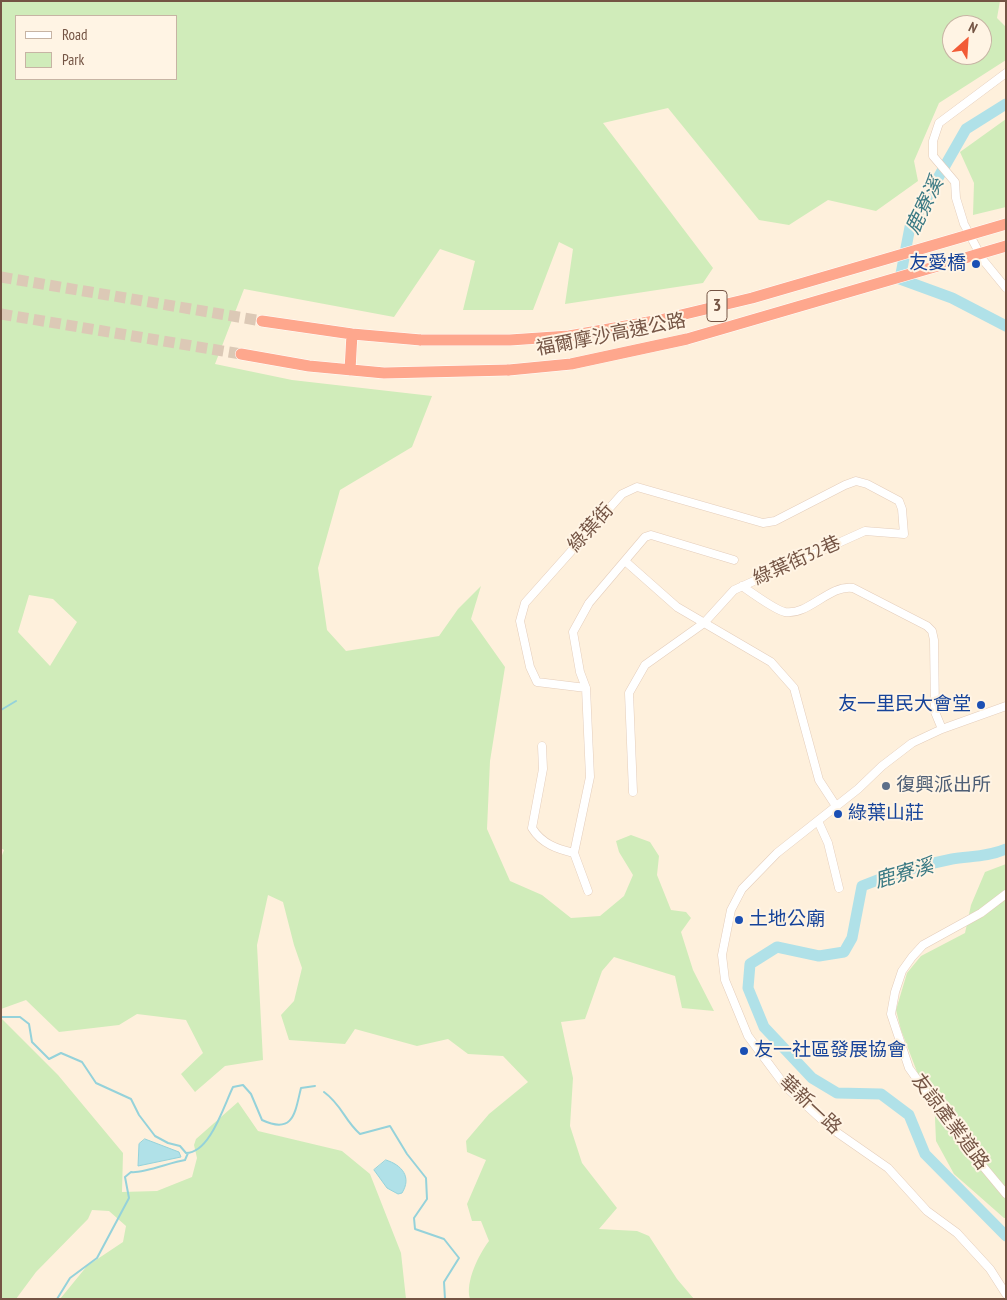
<!DOCTYPE html>
<html>
<head>
<meta charset="utf-8">
<style>
  body { margin:0 }
  #map { position:relative; width:1007px; height:1300px; overflow:hidden; background:#fef0dc; font-family:"PT Sans Narrow",sans-serif }
  canvas { display:block }
  .frame { position:absolute; inset:0; border:2px solid #745444; pointer-events:none }
  .legend { position:absolute; left:15px; top:15px; width:162px; height:65px; box-sizing:border-box; background:#fff4e4; border:1px solid #c7b4a4; margin:0; padding:6px 9px; list-style:none; font-size:15px; color:#745444 }
  .legend li { display:flex; align-items:center; gap:10px; height:25px }
  .legend b { width:25px; border:1px solid #c7b4a4 }
  .north { position:absolute; left:942px; top:15px; width:50px; height:50px; box-sizing:border-box; background:#fff4e4; border:1px solid #c7b4a4; border-radius:50%; rotate:26deg; font-size:14px; font-weight:700; line-height:20px; text-align:center; color:#745444 }
  .north::after { content:''; display:block; margin:auto; width:18px; height:22px; background:#f25b36; clip-path:polygon(50% 0,100% 100%,50% 72%,0 100%) }
</style>
</head>
<body>
<div id="map">
<canvas width="1007" height="1300"></canvas>
<div class="frame"></div>
<ul class="legend">
<li><b style="height:6px;background:#fff"></b>Road</li>
<li><b style="height:14px;background:#d0ecba"></b>Park</li>
</ul>
<div class="north">N</div>
</div>
<script>
const ctx = document.querySelector('canvas').getContext('2d');
ctx.lineJoin = 'round';
function fill(path, color) { ctx.fillStyle = color; ctx.fill(path, 'evenodd'); }
function stroke(path, color, width, dash) { ctx.strokeStyle = color; ctx.lineWidth = width; ctx.lineCap = dash ? 'butt' : 'round'; ctx.setLineDash(dash || []); ctx.stroke(path); }
function label(font, color, halo, rows, align = 'center') {
  ctx.font = font + ' "PT Sans Narrow","Noto Sans TC",sans-serif'; ctx.lineWidth = 4; ctx.setLineDash([]); ctx.textBaseline = 'middle'; ctx.strokeStyle = halo; ctx.fillStyle = color; for (const [text, x, y, turn = 0] of rows) {
    ctx.save(); ctx.translate(x, y); ctx.rotate((+turn || 0) * Math.PI / 180); ctx.textAlign = isNaN(turn) ? turn : align; if (halo) ctx.strokeText(text, 0, 0); ctx.fillText(text, 0, 0); ctx.restore();
  }
}
fill(new Path2D(`
  M1 1H1000L997 18 1006 27V60L939 103 914 161 918 181 876 211 828 200 789 225 759 220 668 108 603 123 713 268 703 283 565 304 573 249 559 242 533 310H463L475 261 440 249 394 317 244 289 215 364 292 380 432 396 412 447 340 490 318 568 327 630 346 651 439 636 458 609 481 586 471 619 505 667 490 761 487 829 510 881 542 895 571 918 600 916 624 896 633 875 619 852 616 841 631 835 650 842 659 856 657 875 671 910 686 912 691 918 681 932 693 970 714 1011 682 1008 675 976 614 957 602 971 585 1019 561 1022 573 1078 570 1126 582 1163 617 1208 599 1229 637 1231 649 1236 677 1279 694 1299H470C465 1282 479 1254 489 1241L481 1221H472L467 1204 486 1160 467 1152 466 1141 489 1114 528 1082 503 1056 468 1054 448 1039 417 1046 355 1029 345 1044 289 1040 281 1015 294 1001 302 968 294 945 283 902 268 895 257 945 263 1060 225 1066 195 1092 181 1074 203 1053 186 1020 137 1014 119 1025 59 1032 26 1000 1 1009V858L4 850 1 848ZM16 16H176V79H16ZM952 25H982V55H952ZM29 595 53 599 77 622 50 666 18 632Z
  M1006 119V207L973 215 974 183 960 152Z
  M1006 864V1218H1004L954 1174 936 1141 934 1095 919 1077 901 1030 896 1010 907 973 921 956 965 933 971 905 985 872Z
  M1 1018 58 1075 123 1153 122 1192 157 1191 192 1177 197 1158 194 1145 196 1139 238 1102 258 1131 342 1151 370 1174 401 1253 406 1299H60L87 1266 123 1242 126 1226 109 1211 92 1210 88 1219 36 1272 16 1299H1Z`), '#d0ecba');
const water = new Path2D(`
  M145 1139 179 1152 181 1157 138 1166 139 1144Z
  M386 1160C402 1165 412 1177 402 1193L398 1194 387 1188 374 1170Z`);
fill(water, '#b0e1e8');
stroke(water, '#95d2da', 1);
stroke(new Path2D(`
  M1 710 16 701
  M1 1017H20L29 1024 32 1042 49 1059 61 1053 82 1062 96 1083 131 1099 139 1115 155 1136 168 1143 180 1146 186 1153C210 1153 224 1105 233 1087L243 1085 251 1094 262 1120C294 1135 295 1112 301 1088L315 1086
  M324 1092C342 1105 344 1120 360 1134L390 1126 407 1154 426 1178 427 1199 414 1218 415 1229 444 1239 459 1258 444 1282 445 1299
  M57 1299 70 1278 97 1258 129 1198 125 1177 131 1172C142 1174 171 1162 185 1160L188 1153`), '#95d2da', 2);
stroke(new Path2D(`
  M1006 104 966 129 910 227 900 279 952 298 1006 326
  M1006 849C988 857 970 856 952 859 921 865 891 874 862 886L852 938 844 952 819 956 777 947 750 964 748 988 764 1027 812 1078 837 1093 881 1094 909 1115 925 1154 1006 1236`), '#b0e1e8', 11);
stroke(new Path2D(`
  M1 277 262 321
  M1 314 241 354`), '#dcc9b6', 11, [11, 5.5]);
const minor = new Path2D(`
  M1006 73 939 123 933 141V156L955 182 956 198 964 224 983 260 1006 288
  M625 561 677 607 771 662 794 688 819 780 836 806
  M742 586C752 593 775 610 785 612 808 616 830 584 853 588L927 626 932 631 934 640 935 712 942 729
  M586 688 537 682 530 667 520 621 525 603 622 494 637 487 763 523 775 521 845 485 856 481 867 484 899 501 902 509 904 534 865 531 734 590 704 623 645 665 629 693 633 792
  M1006 706 942 729 912 743 882 766 858 789 777 853 742 889 731 910 722 955 725 980 748 1036 786 1087 832 1129 888 1168 927 1211 957 1233 990 1269 1006 1294
  M542 746 543 769 532 828C542 844 557 849 574 853
  M818 821 828 843 839 888
  M574 853 590 777 586 688 580 672 573 632 589 603 645 537 651 535 734 560
  M574 853 588 891
  M1006 894 981 913 923 945 912 957 902 971 895 992 891 1014 909 1068 956 1134 1006 1194`);
const highway = new Path2D(`
  M262 321 352 334 421 340
  M241 354 309 366 384 373 509 370
  M350 370 352 334`);
stroke(minor, '#e4cdbb', 9);
stroke(highway, '#fff', 12);
stroke(minor, '#fff', 8);
stroke(highway, '#fea78d', 11);
const highwayBridge = new Path2D(`
  M421 340H510L569 336 660 320 752 298 1006 224
  M509 370 571 364 687 339 1006 246`);
stroke(highwayBridge, '#fff', 12, []);
stroke(highwayBridge, '#fea78d', 11);
for (const [x, y, r, color] of [
  [976,264,5,"#1a4fb4"],
  [981,705,5,"#1a4fb4"],
  [886,786,5,"#5c6f8a"],
  [838,814,5,"#1a4fb4"],
  [739,920,5,"#1a4fb4"],
  [744,1051,5,"#1a4fb4"]
]) { const dot = new Path2D(); dot.arc(x, y, r, 0, 2 * Math.PI); ctx.fillStyle = color; ctx.fill(dot); stroke(dot, '#fff4e4', 2); }
for (const [x, y, w] of [
  [717,306,20]
]) { const box = new Path2D(); box.roundRect(x - w / 2, y - 15.5, w, 31, 4); ctx.fillStyle = '#fff4e4'; ctx.fill(box); stroke(box, '#745444', 1); }
label('bold 18px', '#745444', null, [
  ["3",717,306]
]);
label('19px', '#164399', '#fff4e4', [
  ["友愛橋",966,264,"right"],
  ["友一里民大會堂",971,705,"right"],
  ["綠葉山莊",848,814],
  ["土地公廟",749,920],
  ["友一社區發展協會",754,1051]
], 'left');
label('19px', '#745444', '#fff4e4', [
  ["福爾摩沙高速公路",611,335,-11],
  ["綠葉街",591,528,-48],
  ["綠葉街32巷",797,561,-24],
  ["華新一路",810,1105,43],
  ["友諒產業道路",950,1122,53]
]);
label('19px', '#4e5e75', '#fff4e4', [
  ["復興派出所",896,786]
], 'left');
label('italic 20px', '#3a7983', '#fff4e4', [
  ["鹿寮溪",925,206,-64],
  ["鹿寮溪",904,874,-16]
]);
</script>
</body>
</html>
